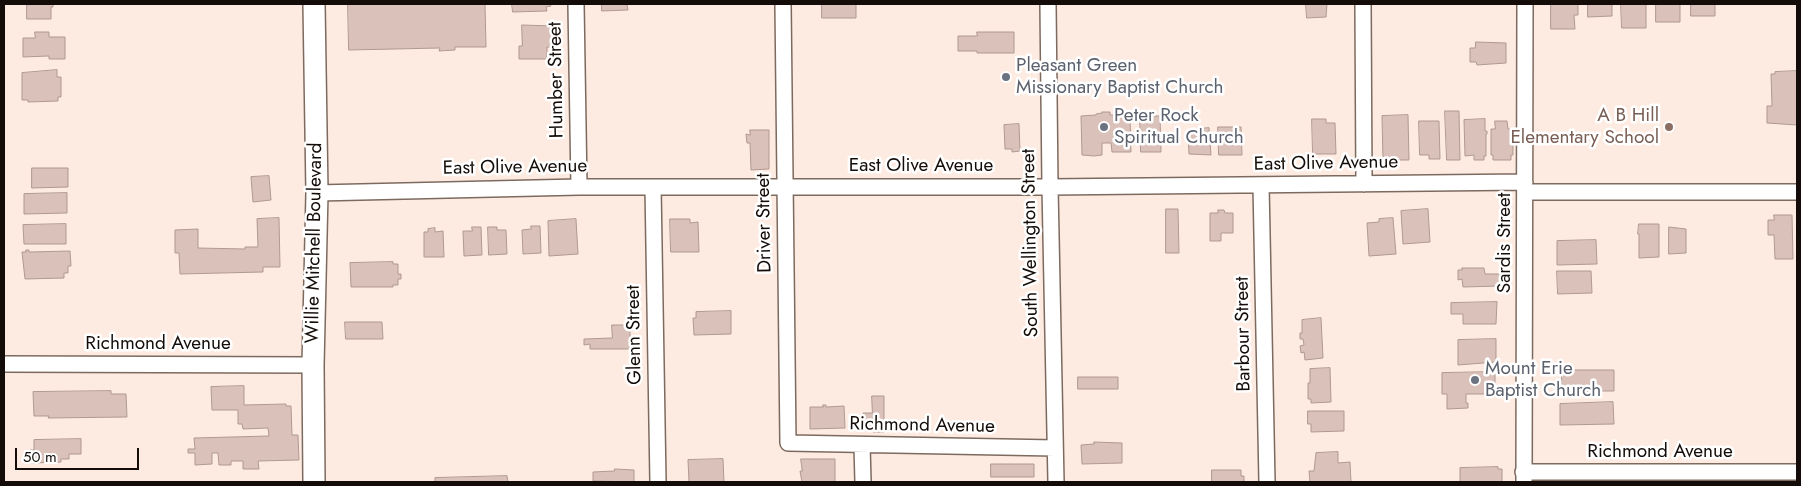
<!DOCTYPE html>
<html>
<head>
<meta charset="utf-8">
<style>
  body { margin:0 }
  #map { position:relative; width:1801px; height:486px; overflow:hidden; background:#fdebe1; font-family:Jost,sans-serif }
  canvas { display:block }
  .frame { position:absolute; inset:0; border:5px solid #130c08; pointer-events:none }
  .scale { position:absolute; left:15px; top:448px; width:124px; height:22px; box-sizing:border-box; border:2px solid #130c08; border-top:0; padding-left:6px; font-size:15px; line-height:18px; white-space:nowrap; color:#130c08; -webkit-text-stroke:4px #fff; paint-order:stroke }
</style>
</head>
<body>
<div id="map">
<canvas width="1801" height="486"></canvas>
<div class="frame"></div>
<div class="scale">50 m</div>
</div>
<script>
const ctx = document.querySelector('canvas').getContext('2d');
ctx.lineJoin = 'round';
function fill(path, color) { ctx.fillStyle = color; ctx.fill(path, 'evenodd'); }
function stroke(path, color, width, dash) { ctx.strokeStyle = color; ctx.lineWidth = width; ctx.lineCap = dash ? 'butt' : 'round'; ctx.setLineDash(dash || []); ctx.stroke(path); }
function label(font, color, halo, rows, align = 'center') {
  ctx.font = font + ' Jost,sans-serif'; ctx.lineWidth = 5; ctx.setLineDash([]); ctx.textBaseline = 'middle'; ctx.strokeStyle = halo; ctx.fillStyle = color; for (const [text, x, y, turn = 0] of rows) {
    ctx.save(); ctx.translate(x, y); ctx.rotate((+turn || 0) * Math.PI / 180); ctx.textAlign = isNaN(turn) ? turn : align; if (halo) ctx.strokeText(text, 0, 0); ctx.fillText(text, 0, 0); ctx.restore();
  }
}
const building = new Path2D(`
  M27 4H53V7H51V19H27Z
  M348 4H485L486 47H455V50L439 51 440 48 349 50Z
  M512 4H550L551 6 546 7 547 11 513 12Z
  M602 4H627L628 10 602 11Z
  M822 4H856V18H822Z
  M1306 4H1327L1326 17 1307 18Z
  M1551 4H1578V15H1574L1575 29H1551Z
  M1588 4H1612V16L1588 17Z
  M1621 4H1646V28H1622Z
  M1656 4H1680V22H1656Z
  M1691 4H1715V16H1691Z
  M522 25 553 26V47H547V59H519V46H522Z
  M35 32H49V37H65V59H49V56L23 57V38H35Z
  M977 32H1014V53H977V51H958V36H977Z
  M1476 42 1506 43V63L1477 65 1476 62H1470V48H1475Z
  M57 70V77H61V97H58V101L28 102V100H22V73Z
  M1797 71V125L1767 123V106H1772L1771 74H1775V72Z
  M1445 111H1459L1460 160H1447Z
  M1102 112H1110V115L1130 116 1131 152H1112L1111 143H1102V155L1094 156 1082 155 1081 116 1096 115V114L1102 113Z
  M1408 115 1409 160H1383L1382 116Z
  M1140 116H1160L1161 152H1141Z
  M1312 119H1326V123H1335L1336 154H1313Z
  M1485 119V131H1487V134H1486V156H1484V160H1474V155L1465 156 1464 120Z
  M1419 121H1439L1440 159H1429V155H1420Z
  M1495 121H1507L1508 129H1513V155H1511V160H1493V155H1491V129H1495Z
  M1019 124 1020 151 1012 152V149H1005L1004 125Z
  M1218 127H1241L1242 155H1219Z
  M1209 128 1211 155 1189 154 1188 133H1198L1199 129Z
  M750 130H769V169L751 170 750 143H747L746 134 750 135Z
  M32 168H68V187L32 188Z
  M269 176 271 200 253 202 251 177Z
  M67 193V213L24 214V194Z
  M1166 209H1178L1179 253H1166Z
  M1428 209 1430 242 1403 244 1401 211Z
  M1218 210H1224L1225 213H1233V233H1221V241H1210V213H1218Z
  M1774 215H1792L1793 259H1775L1774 235H1768V220H1774Z
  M279 218 280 267H263V272L180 274 179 253H175V230L198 229V248L245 249V247H258L257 219Z
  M1393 218 1396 254 1369 256 1367 223 1379 222V219Z
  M576 219 578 254 549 256 548 221Z
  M670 219H690V223L698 222 699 252H671Z
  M66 224V244H24L23 225Z
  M1639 224H1659V257L1639 258V234H1638Z
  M531 226H540L541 253 523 254 522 230 531 229Z
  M472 227H481L482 255 464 256 463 231H472Z
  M488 227H497V230H506L507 254 489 255Z
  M1669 227 1686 229V253L1669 254Z
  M435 228V232L443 231 444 257H424V232H428V229Z
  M1596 240 1597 264 1557 265V241Z
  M26 250H29V252L70 251 71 266H68V273H64V278L25 279 22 252H26Z
  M393 262V264H398V274H401V279H398V285H393V287H351L350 263Z
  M1462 268H1484L1485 274H1501V286L1463 287 1462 279 1458 280V270H1462Z
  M1557 271H1591L1592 293 1558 294Z
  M1497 302 1496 324H1463V314H1451V303Z
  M731 311V334L694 335 693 318H696V312Z
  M1321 318 1323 358 1305 360 1304 352 1301 353 1300 346 1304 345 1303 339H1300V333H1302V320Z
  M345 322H382L383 339H346Z
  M612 325H630V349H590V344L584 345V339L612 338Z
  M1496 339V362L1458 365V340Z
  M1330 368 1331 402 1311 403V399H1308V383H1310V369Z
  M1562 370H1614V391H1562Z
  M1495 372V394H1466V403H1468V408L1447 409V394H1442V373Z
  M1078 377H1118V389H1078Z
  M244 386V405L286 404V406H291L292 435H298L299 460 258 461 259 469H243V461H231V465H219L218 453H212V464L195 465V453H188V449H195L194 438 269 436 268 428 243 429 242 424H238V410H212L211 387Z
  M111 391V394H126L127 417 48 418 49 416H34L33 392Z
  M872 396H884V432H873V428H863V413H872Z
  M1613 402 1614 424 1560 425V404Z
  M823 405H826V407L844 406 845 428 810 429V407H823Z
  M1308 411H1344V431L1311 432V424H1308Z
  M81 439V454H69V459H61V462L33 463V457H30V450H34V440Z
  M1094 442 1122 443V463L1082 464 1081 445 1094 444Z
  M1338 452V463L1350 462 1351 482H1310L1309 471H1314L1316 453Z
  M723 459 724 482H689L688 460Z
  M801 459H835V482H802L800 471H802Z
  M991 464H1034V477H991Z
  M1498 467V469H1502V482H1460V468Z
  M615 469 634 470V482L593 481V472L614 471Z
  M1212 470H1241V476H1244V481L1241 482H1212Z
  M507 476 508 482H435V478Z`);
fill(building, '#dac1ba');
stroke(building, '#b09992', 1);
const street = new Path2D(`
  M576 4 579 187
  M783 4 788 443 1055 448
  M1048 4 1050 187 1056 482
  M1363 4 1364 184
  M1261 185 1267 482
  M653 187 658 482
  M1525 192H1797
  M317 193 579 187H1050L1525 182
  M4 364 313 365
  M862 445 863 482
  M1523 472H1797
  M1524 482 1525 4`);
const secondary = new Path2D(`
  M314 4 317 193 313 365 314 482`);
stroke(street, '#7d6a5f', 18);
stroke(secondary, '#7d6a5f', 24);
stroke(street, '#fff', 15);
stroke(secondary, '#fff', 21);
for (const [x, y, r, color] of [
  [1006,77,5,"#6b7280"],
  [1104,127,5,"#6b7280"],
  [1669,127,5,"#8d6e63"],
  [1475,380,5,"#6b7280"]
]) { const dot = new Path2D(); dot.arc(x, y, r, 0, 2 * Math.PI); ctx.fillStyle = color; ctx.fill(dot); stroke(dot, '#fff', 2); }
label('19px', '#5b616d', '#fff', [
  ["Pleasant Green",1016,66],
  ["Missionary Baptist Church",1016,88],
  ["Peter Rock",1114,116],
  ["Spiritual Church",1114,138],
  ["Mount Erie",1485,369],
  ["Baptist Church",1485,391]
], 'left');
label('19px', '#130c08', '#fff', [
  ["Humber Street",557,80,-91],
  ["East Olive Avenue",1326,164,-1],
  ["East Olive Avenue",921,166],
  ["East Olive Avenue",515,168,-1],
  ["Driver Street",765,223,-91],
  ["Willie Mitchell Boulevard",315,243,-89],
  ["South Wellington Street",1031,243,-91],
  ["Sardis Street",1505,243,-90],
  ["Barbour Street",1244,334,-91],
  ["Glenn Street",635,335,-91],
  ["Richmond Avenue",158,344],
  ["Richmond Avenue",922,426,1],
  ["Richmond Avenue",1660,452]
]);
label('19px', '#785e54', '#fff', [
  ["A B Hill",1659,116],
  ["Elementary School",1659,138]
], 'right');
</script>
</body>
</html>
